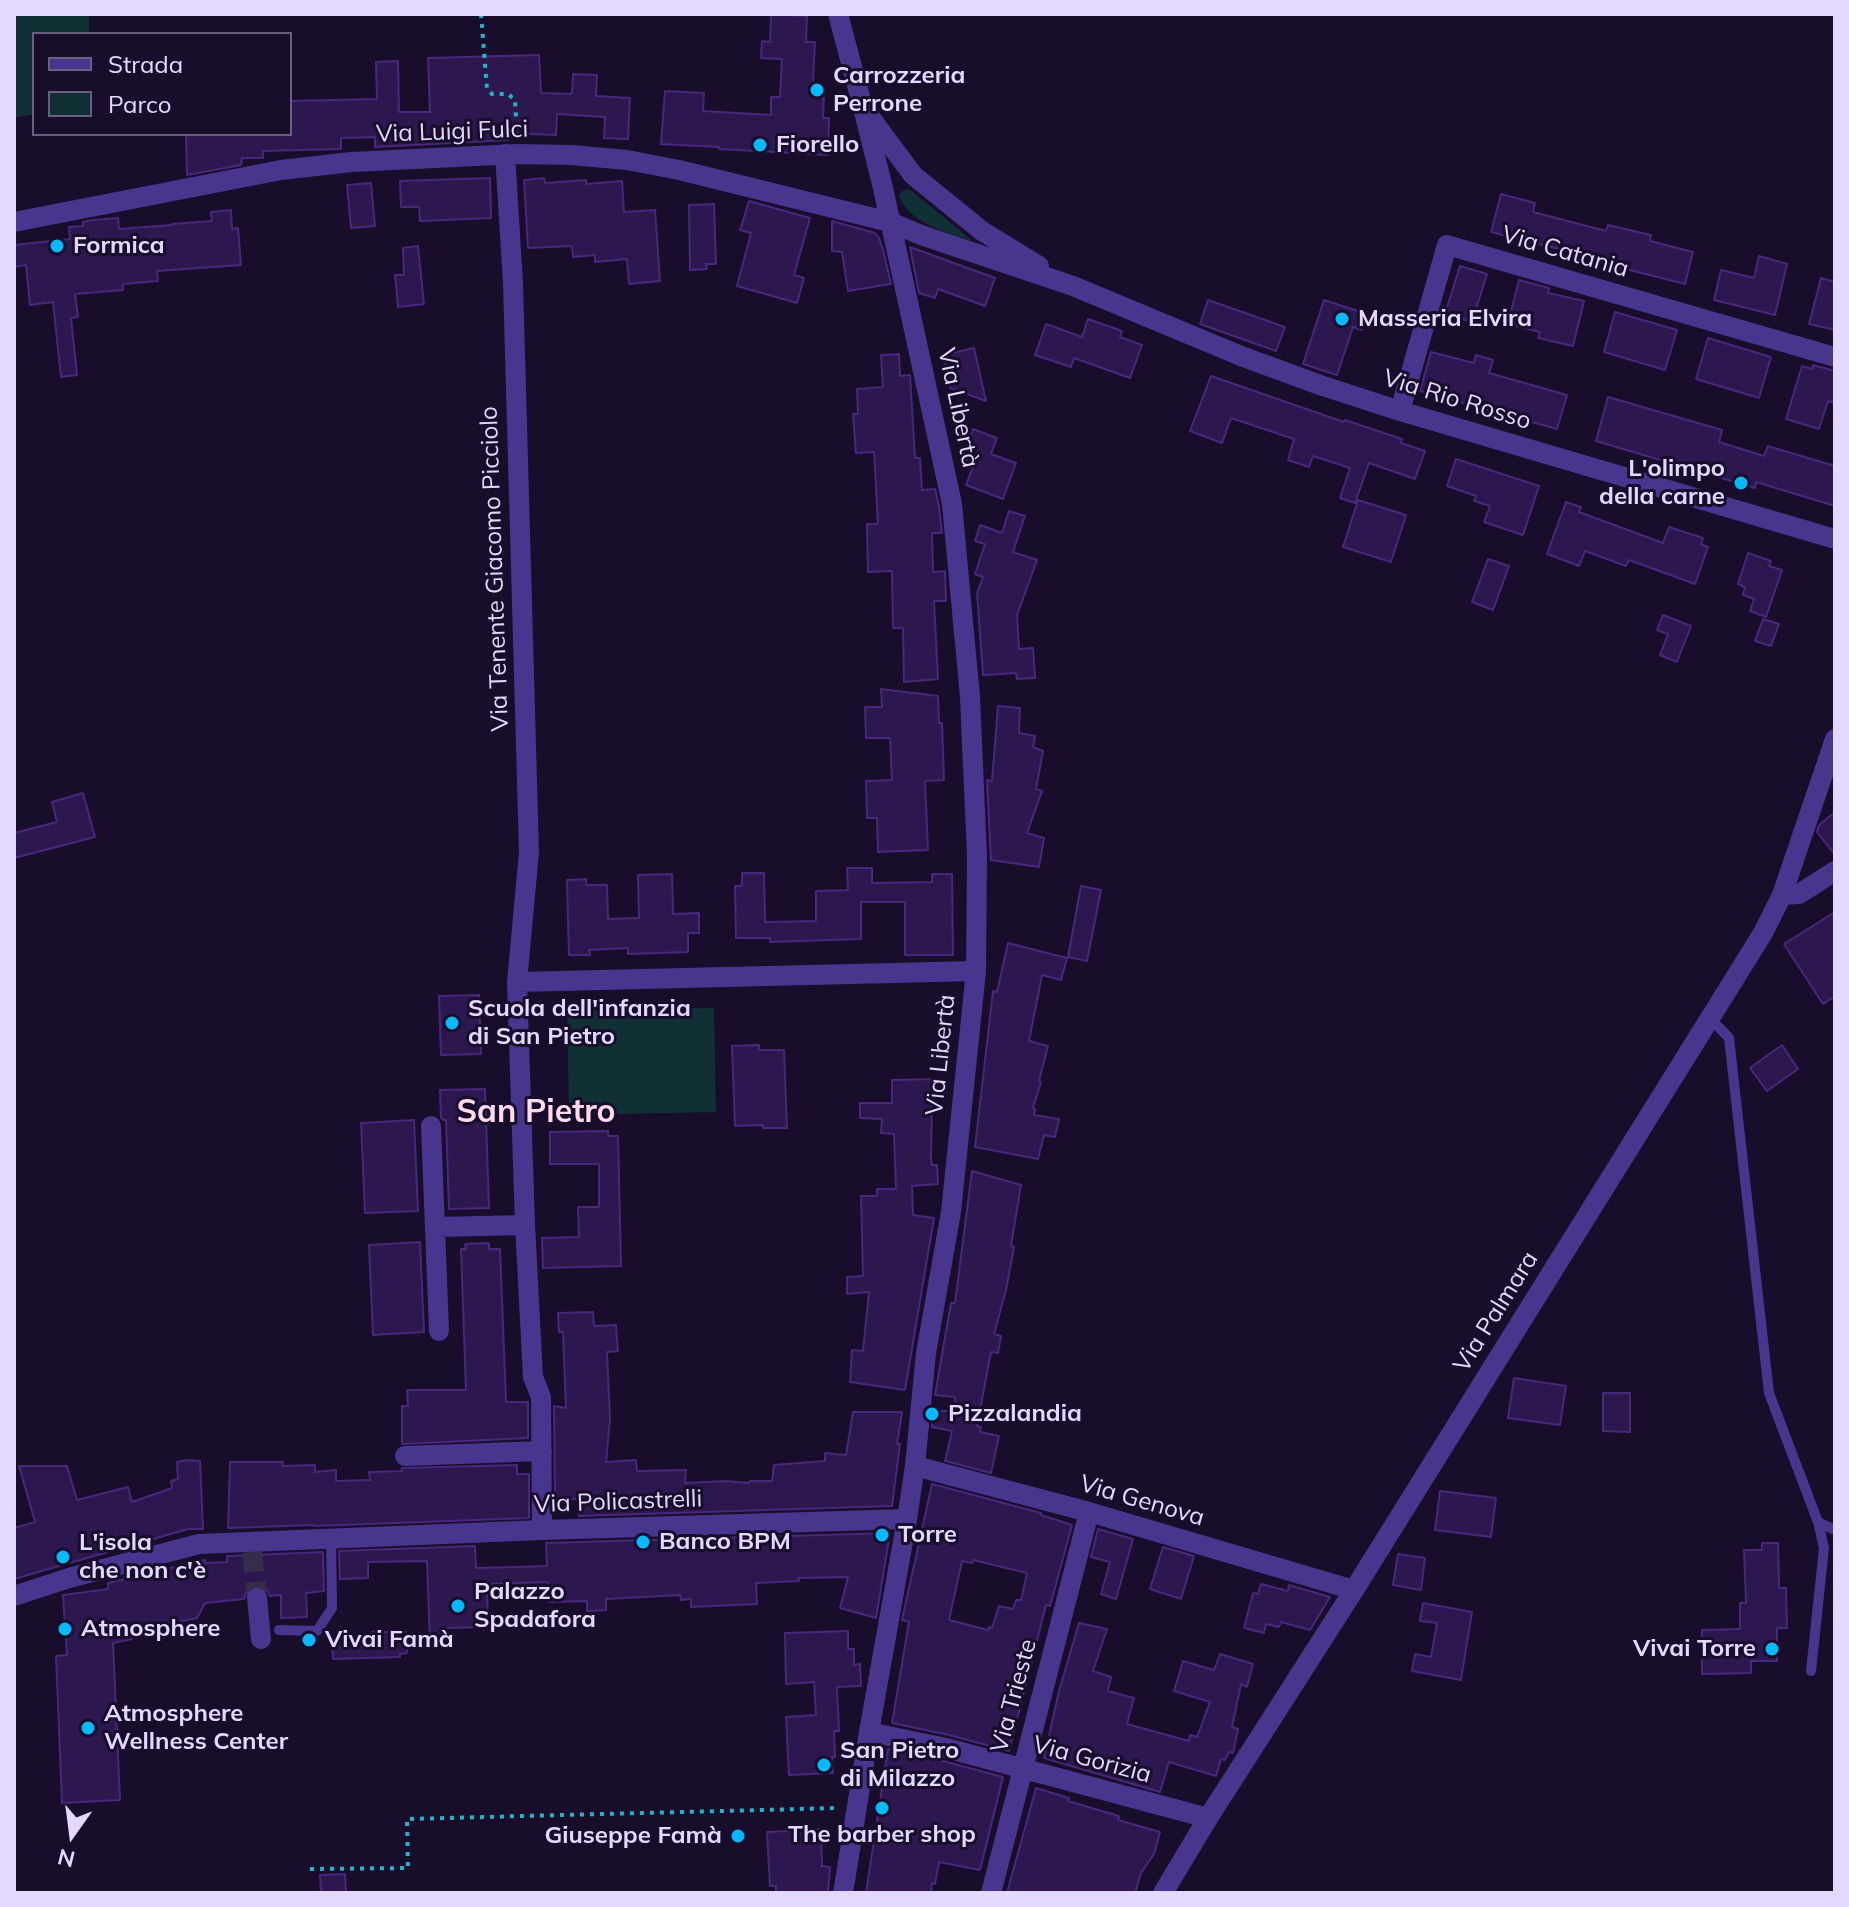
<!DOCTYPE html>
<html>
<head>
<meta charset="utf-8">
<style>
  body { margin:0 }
  #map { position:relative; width:1849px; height:1907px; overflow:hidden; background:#180e2b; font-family:Mulish,sans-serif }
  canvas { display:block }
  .frame { position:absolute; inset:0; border:16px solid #e3d8ff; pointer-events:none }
  .legend { position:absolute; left:32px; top:32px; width:260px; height:104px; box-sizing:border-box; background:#180e2b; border:2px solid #695f80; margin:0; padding:10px 14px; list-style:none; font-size:24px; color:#e3d8ff }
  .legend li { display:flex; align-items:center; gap:16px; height:40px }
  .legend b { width:40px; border:2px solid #695f80 }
  .north { position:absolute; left:32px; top:1795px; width:80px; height:80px; -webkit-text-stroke:6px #180e2b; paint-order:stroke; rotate:194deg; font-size:22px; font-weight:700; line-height:32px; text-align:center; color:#e3d8ff }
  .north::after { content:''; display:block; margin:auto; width:28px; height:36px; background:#e3d8ff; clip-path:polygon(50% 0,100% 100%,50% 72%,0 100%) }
</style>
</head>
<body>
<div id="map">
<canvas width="1849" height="1907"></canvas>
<div class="frame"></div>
<ul class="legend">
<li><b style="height:10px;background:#48358e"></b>Strada</li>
<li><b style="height:22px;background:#103035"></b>Parco</li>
</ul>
<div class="north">N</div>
</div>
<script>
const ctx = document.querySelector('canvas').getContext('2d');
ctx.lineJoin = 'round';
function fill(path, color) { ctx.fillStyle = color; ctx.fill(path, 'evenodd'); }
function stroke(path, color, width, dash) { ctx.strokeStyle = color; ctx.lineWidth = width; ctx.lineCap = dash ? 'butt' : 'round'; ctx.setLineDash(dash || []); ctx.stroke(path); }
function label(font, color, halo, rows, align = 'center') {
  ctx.font = font + ' Mulish,sans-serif'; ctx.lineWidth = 6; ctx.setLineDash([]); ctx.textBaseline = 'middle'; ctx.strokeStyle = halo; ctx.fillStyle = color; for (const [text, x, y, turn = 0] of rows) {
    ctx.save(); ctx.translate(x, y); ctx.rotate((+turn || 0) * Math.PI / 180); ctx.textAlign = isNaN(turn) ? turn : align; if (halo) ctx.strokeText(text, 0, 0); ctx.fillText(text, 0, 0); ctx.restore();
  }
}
fill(new Path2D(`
  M14 14H89V34H34V114L14 118Z
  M907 189 912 191 970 239 969 240C946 232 907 222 899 195L902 191Z
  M714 1008 716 1112 569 1115 567 1010Z`), '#103035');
const building = new Path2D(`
  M771 14 807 16 806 42H815L813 82H819L818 98H824L823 118H829L828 155 719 149V147L661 144 665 91 704 93 703 111 771 115V97H780L782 59 761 58 762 41 770 42Z
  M539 55 541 93 572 94 573 74 597 75 596 96 630 98 628 139 604 138 605 117 557 114 556 135 508 133V140L375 147V137L341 138V149L263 151V158H242L241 165 187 175 186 134H290V101L377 99 376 62 398 61 399 112H430L428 58Z
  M490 178 491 218 420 221 419 207H401L400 181Z
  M544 178 545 183 586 180V184L622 181 624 212 655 210 660 281 629 284 627 259 595 262V255L573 257 572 246 528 248 524 180Z
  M371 183 375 226 351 228 347 185Z
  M1501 194 1535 203 1533 212 1606 231 1608 225 1651 235 1650 241 1693 252 1685 284 1598 262 1599 259 1491 232Z
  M749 201 810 218 794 275 804 278 797 303 737 286 751 233 740 230Z
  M714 204 716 264H706L707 269 690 270 689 205Z
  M231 210 232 229 238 228 241 265 157 271 158 281 123 284V290L75 294 78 317 71 318 77 375 61 377 53 302 30 305 26 265 14 267V245L70 239 69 227 83 226V222L93 220 118 218 119 229 172 225V224L212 221 211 212Z
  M832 221 875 233 879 238 883 250 891 284 848 291 842 252 832 251Z
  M418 246 424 304 398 307 395 275H404L403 248Z
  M910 247 995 278 985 306 938 289 935 298 919 293Z
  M1759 256 1787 264 1775 315 1714 300 1721 270 1754 278Z
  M1460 266 1487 274 1472 322 1445 314Z
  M1821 278 1835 282V330L1809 324Z
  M1519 280 1549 288 1548 293 1584 301 1573 346 1538 338 1540 332 1508 324Z
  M1208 300 1285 327 1276 351 1200 324Z
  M1324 300 1367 314 1362 330 1353 327 1337 375 1303 364Z
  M1615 312 1677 330 1665 370 1604 352Z
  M1088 319 1122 331 1120 337 1142 345 1130 378 1074 358 1071 367 1035 355 1046 324 1082 337Z
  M1708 338 1771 357 1759 398 1696 379Z
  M974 348 986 401 950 388 943 355Z
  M1431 352 1474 363 1476 355 1493 360 1489 373 1567 395 1557 429 1420 391Z
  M899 354 900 376 910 375 915 458H920L922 490 935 489 939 506 942 533H932L933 572 945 571 946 601H934L938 679 904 682 903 628H893L892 571 868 572 867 524H878L874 452 856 453 853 414H858L857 389 883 387 881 355Z
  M1813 365 1835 371V403L1828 401 1819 429 1786 419 1802 366 1812 369Z
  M1211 376 1344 422 1345 420 1402 439 1401 443 1425 451 1415 479 1369 463 1355 503 1340 498 1350 468 1313 456 1309 467 1288 460 1294 439 1231 418 1222 443 1190 431Z
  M1608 397 1722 430 1719 442 1764 456 1768 446 1835 466V506L1756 482 1755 488 1698 471 1697 476 1668 468 1670 463 1596 441Z
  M973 429 997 438 991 454 1016 463 1003 499 966 485 974 464 962 459Z
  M1456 459 1539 486 1523 535 1484 522 1490 506 1474 501 1476 496 1447 486Z
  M1358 500 1406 515 1391 562 1343 547Z
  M1566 502 1581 507 1579 512 1663 543 1669 527 1703 538 1701 544 1708 547 1695 584 1629 560 1626 566 1585 551 1579 566 1547 554Z
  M1009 511 1025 516 1013 552 1037 560 1017 615 1019 649 1033 648 1035 678 1017 679 1016 673 983 675 977 593 983 577 975 574 985 544 975 541 980 525 1002 533Z
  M1748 553 1771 561 1769 566 1782 570 1766 617 1750 611 1754 599 1743 595 1745 587 1738 584Z
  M1488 559 1509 566 1493 610 1472 602Z
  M1663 615 1691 626 1677 662 1660 655 1668 634 1657 630Z
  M1763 619 1779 624 1771 646 1755 641Z
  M881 689 938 696 939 723H942L944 780 925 781 928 850 878 852 877 818H867L866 781 892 780 890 738H866L865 707H882Z
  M998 706 1020 708 1019 733 1035 736 1033 747 1043 751 1036 789 1042 791 1027 833 1044 838 1039 867 991 860 987 780 992 781Z
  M83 793 95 837 14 858V833L57 822 52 802Z
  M1835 812V855L1817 832 1819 825Z
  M847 868H872V883L932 882V874H952L953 955H905V902H861V939L770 942V938H736L735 886H742V873H764L765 922 816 921V891L848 890Z
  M672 874 673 914 699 913V933H688V952L628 954V948L589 950 590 955H569L567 880 586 879V885H607L608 919 639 918 638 875Z
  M1081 886 1101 890 1087 961 1068 957Z
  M1835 912V996L1823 1004 1784 944Z
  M1008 943 1067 958 1061 980 1042 975 1029 1041 1048 1046 1039 1081 1041 1082 1033 1108 1035 1109 1034 1115 1059 1119 1055 1137 1044 1135 1038 1159 975 1147 993 991 997 992Z
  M479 995 481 1054 441 1055 439 996Z
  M759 1045V1050H784L787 1128H763V1125L735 1126 732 1046Z
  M1782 1045 1798 1069 1767 1091 1750 1068Z
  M937 1079 932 1103 931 1158 932 1165H937L938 1184 912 1186 913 1215 934 1218 905 1390 850 1382 852 1350 863 1351 869 1292 847 1294V1277L863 1276 861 1196H877V1189H896L894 1134 881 1133 882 1119 860 1118V1103H892V1080Z
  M485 1089 489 1208 449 1209 446 1120H443L441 1118 440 1090Z
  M414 1120 418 1211 365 1213 361 1123Z
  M608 1131V1136H618L621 1266 543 1268 542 1238 579 1237 578 1207H599V1164H550V1132Z
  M972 1171 1021 1185 1011 1246 1014 1247 1006 1290 994 1334 1001 1336 998 1353 991 1352 977 1426 981 1427 980 1432 999 1436 991 1473 945 1461 952 1431 932 1427 933 1411H954L955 1397 935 1395 951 1303H955Z
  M420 1242 424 1332 373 1335 369 1245Z
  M489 1243V1249H500L506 1402H528V1438L402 1444V1406H408L407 1390H466L461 1249H466L465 1244Z
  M593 1312 594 1326 616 1325 618 1351 607 1352 610 1419 606 1462 636 1460 637 1471 686 1470 685 1483 726 1481 749 1483 750 1481H772L774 1465 825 1461V1453L846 1455 853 1412H902L897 1444H900L892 1506 579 1516V1499L555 1500 554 1406 566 1408 563 1332H559L558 1313Z
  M1514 1378 1566 1386 1560 1425 1508 1418Z
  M1603 1393H1630V1432L1603 1431Z
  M187 1460 200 1461 203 1529H188L14 1579V1528L35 1522 19 1466H67L77 1500 128 1487 132 1502 172 1488 171 1481 178 1479 177 1462Z
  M230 1462H283V1466L315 1465V1472L336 1470V1481L370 1480 369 1472 402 1471V1468L517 1465V1474H529V1518L314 1526V1525L228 1528Z
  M932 1484 1041 1513V1515L1072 1525 1050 1606 1046 1605 1009 1751 949 1735 892 1723 909 1622 902 1620ZM973 1560 1027 1573 1021 1600H1016L1013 1609 999 1606 992 1628 989 1627 988 1630 949 1620 962 1561 972 1563Z
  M1440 1491 1496 1498 1491 1537 1435 1530Z
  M1098 1529 1133 1539 1116 1599 1101 1594 1110 1562 1091 1557Z
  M890 1533 876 1618 840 1608 848 1577 798 1578 799 1581 756 1583 757 1604 691 1607V1599L681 1600 680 1595 606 1599V1610L587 1611V1601L549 1602 548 1582 487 1584 488 1627 446 1628V1642L430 1643 427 1561 368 1562V1578L340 1579 339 1551 475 1546 476 1568 515 1567 547 1566 546 1543Z
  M1762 1543H1778L1779 1588H1786L1787 1628H1777V1661H1751V1673L1702 1674V1630L1740 1629V1603H1746L1744 1550H1762Z
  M1163 1547 1194 1556 1181 1599 1150 1589Z
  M323 1552 324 1591 306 1593 307 1617 281 1618V1595L270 1596 268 1591 263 1587 255 1585 246 1592 244 1599 205 1603 197 1618 131 1631 132 1639 113 1643 120 1800 62 1803 56 1656 67 1655 63 1595 108 1589V1583L205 1560V1563L227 1562V1556Z
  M1398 1554 1425 1558 1421 1590 1393 1585Z
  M1261 1584 1288 1591 1289 1585 1330 1597 1310 1630 1281 1622 1279 1627 1266 1624 1264 1633 1244 1628 1253 1593 1258 1594Z
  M1423 1603 1472 1612 1461 1680 1412 1671 1415 1654 1431 1657 1437 1623 1420 1621Z
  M1079 1623 1107 1629 1093 1671 1111 1677 1108 1691 1134 1698 1127 1724 1189 1741 1190 1735 1197 1737 1210 1702 1174 1691 1183 1661 1214 1670 1220 1654 1253 1664 1247 1687 1241 1684 1232 1727 1238 1729 1233 1753 1229 1752 1225 1760 1221 1759 1216 1776 1169 1762 1160 1792 1044 1758 1059 1691Z
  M848 1631V1649H854V1665L860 1664 861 1686 837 1687 839 1731H834L835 1757H832L833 1773 789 1775 786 1717 816 1715 814 1682 786 1684 785 1633Z
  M372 1632H406L407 1653 400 1654V1657L333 1659 332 1641 372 1639Z
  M888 1749 943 1761 1003 1777 980 1870 939 1862 935 1884 932 1883 931 1893H866Z
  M1036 1788 1069 1798 1068 1801 1119 1816 1118 1820 1160 1832 1154 1854 1141 1873 1135 1893H1007Z
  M821 1829 822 1866 830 1867 828 1893H776V1886H770L767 1832Z
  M345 1874 346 1893H321L320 1875Z`);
fill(building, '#2c184e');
stroke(building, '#47287c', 2);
stroke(new Path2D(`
  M252 1552 257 1598`), '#362c4b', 20, [20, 10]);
stroke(new Path2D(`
  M481 14 487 89 492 94H508L515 100 517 135
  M310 1869 408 1868 407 1819 838 1808`), '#24b4c7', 4, [4, 6]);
stroke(new Path2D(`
  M1710 1018 1729 1038 1769 1393 1818 1522 1824 1548 1811 1671
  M1818 1522 1835 1530
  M279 1630 317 1631 332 1608 331 1538`), '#48358e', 10);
stroke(new Path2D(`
  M505 154 513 283 529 852 517 982 525 1225 533 1377 541 1397 542 1530
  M1400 411 1447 245 1835 357
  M517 982 976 971
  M431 1126 439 1331
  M435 1227 525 1225
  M405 1456 542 1451
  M915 1466 1089 1512 1354 1590
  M14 1596 69 1578 199 1544 542 1530 907 1519
  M257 1598 261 1639
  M869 1732 946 1748 1208 1818
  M991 1893 1089 1512`), '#48358e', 20);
stroke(new Path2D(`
  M838 14 863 108 883 188 952 504 970 697 977 856 976 971 951 1212 926 1353 915 1466 907 1519 869 1732 843 1893
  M870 117 913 175 982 231 1039 266
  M14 222 281 170 351 162 518 154 572 155 627 160 679 170 890 222 921 235 1073 286 1241 356 1320 385 1400 411 1835 539
  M1782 895 1799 894 1835 871
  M1163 1893 1208 1818 1354 1590 1763 933 1782 895 1835 739`), '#48358e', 20);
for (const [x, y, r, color] of [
  [817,90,8,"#04baff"],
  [760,145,8,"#04baff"],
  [57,246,8,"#04baff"],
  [1342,319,8,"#04baff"],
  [1741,483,8,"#04baff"],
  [452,1023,8,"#04baff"],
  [932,1414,8,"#04baff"],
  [882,1535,8,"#04baff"],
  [643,1542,8,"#04baff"],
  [63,1557,8,"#04baff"],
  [458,1606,8,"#04baff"],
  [65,1629,8,"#04baff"],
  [309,1640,8,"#04baff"],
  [1772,1649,8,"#04baff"],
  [88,1728,8,"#04baff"],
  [824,1765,8,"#04baff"],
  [882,1808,8,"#04baff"],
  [738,1836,8,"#04baff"]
]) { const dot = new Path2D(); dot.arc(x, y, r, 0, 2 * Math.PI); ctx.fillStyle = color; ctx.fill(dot); stroke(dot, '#180e2b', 3); }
label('bold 24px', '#e3d8ff', '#180e2b', [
  ["Carrozzeria",833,76],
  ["Perrone",833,104],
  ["Fiorello",776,145],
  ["Formica",73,246],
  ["Masseria Elvira",1358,319],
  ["L'olimpo",1725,469,"right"],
  ["della carne",1725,497,"right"],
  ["Scuola dell'infanzia",468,1009],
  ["di San Pietro",468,1037],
  ["Pizzalandia",948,1414],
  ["Torre",898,1535],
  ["Banco BPM",659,1542],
  ["L'isola",79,1543],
  ["che non c'è",79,1571],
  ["Palazzo",474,1592],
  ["Spadafora",474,1620],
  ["Atmosphere",81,1629],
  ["Vivai Famà",325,1640],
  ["Vivai Torre",1756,1649,"right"],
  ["Atmosphere",104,1714],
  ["Wellness Center",104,1742],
  ["San Pietro",840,1751],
  ["di Milazzo",840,1779],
  ["The barber shop",882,1835,"center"],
  ["Giuseppe Famà",722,1836,"right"]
], 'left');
label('24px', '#e3d8ff', '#180e2b', [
  ["Via Luigi Fulci",452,132,-2],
  ["Via Catania",1565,252,16],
  ["Via Rio Rosso",1457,400,17],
  ["Via Libertà",958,408,78],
  ["Via Tenente Giacomo Picciolo",495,569,-92],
  ["Via Libertà",941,1055,-84],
  ["Via Palmara",1496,1312,-58],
  ["Via Genova",1142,1501,16],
  ["Via Policastrelli",618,1502,-2],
  ["Via Trieste",1014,1696,-75],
  ["Via Gorizia",1092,1760,15]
]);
label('bold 32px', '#ffdaeb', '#180e2b', [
  ["San Pietro",536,1112]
]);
</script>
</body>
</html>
